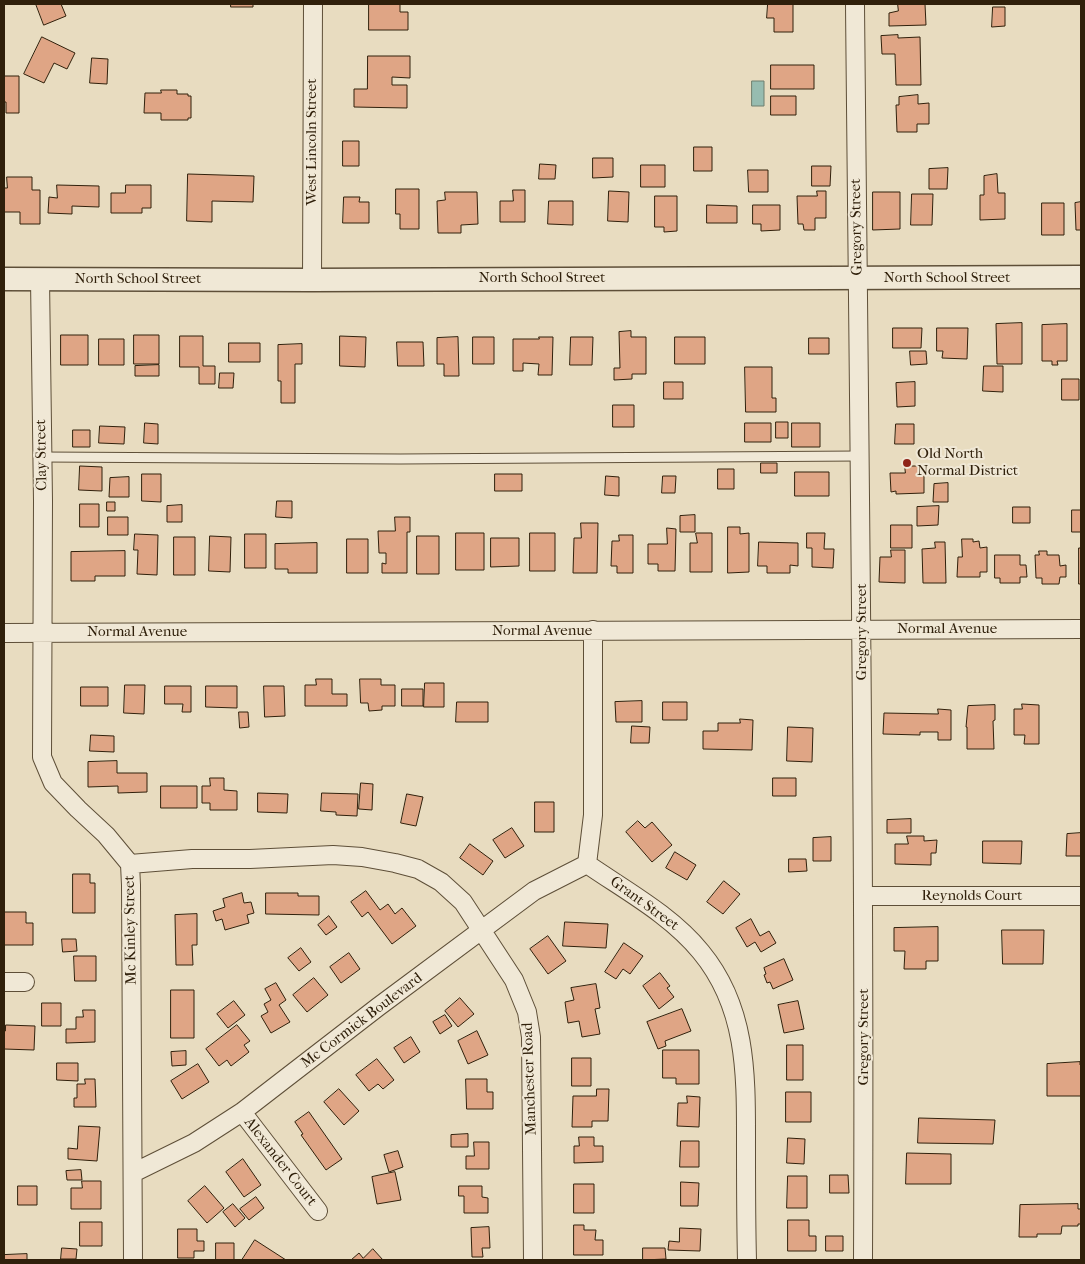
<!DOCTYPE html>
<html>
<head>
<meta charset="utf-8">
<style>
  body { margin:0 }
  #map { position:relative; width:1085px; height:1264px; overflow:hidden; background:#e8dcc0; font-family:"IM FELL French Canon",serif }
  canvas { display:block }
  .frame { position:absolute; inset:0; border:5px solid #30200b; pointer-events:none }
</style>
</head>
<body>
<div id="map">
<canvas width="1085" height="1264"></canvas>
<div class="frame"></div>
</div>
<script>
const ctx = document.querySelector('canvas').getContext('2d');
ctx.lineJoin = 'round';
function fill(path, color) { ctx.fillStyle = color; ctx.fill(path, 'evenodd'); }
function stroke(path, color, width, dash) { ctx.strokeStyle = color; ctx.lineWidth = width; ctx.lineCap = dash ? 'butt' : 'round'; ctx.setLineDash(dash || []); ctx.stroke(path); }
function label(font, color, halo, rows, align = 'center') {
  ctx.font = font + ' "IM FELL French Canon",serif'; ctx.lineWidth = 4; ctx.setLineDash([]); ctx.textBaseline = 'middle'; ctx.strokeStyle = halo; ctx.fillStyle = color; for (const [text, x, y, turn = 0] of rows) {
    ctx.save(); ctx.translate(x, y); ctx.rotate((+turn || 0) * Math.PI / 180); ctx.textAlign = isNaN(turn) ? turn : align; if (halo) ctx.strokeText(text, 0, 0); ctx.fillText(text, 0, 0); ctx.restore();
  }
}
const water = new Path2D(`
  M752 81H764V106H752Z`);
fill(water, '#97bcb0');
stroke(water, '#6e7e6e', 1);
const building = new Path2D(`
  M36 4H61L66 16 44 25Z
  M231 4H253V7H231Z
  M369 4H400V12H408V30H369Z
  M768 4H793V32H774V18H767Z
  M898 4H925L926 25 889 26V13L898 11Z
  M993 7H1005V26L992 27Z
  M898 35V38L920 37 921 85H896L895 54H882L881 36Z
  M42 37 75 53 67 69 54 63 44 83 24 74Z
  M368 56H410V78L392 77V85H407V108L354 107V89H367Z
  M92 58 108 59 107 84 90 83Z
  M771 65H814V89H771Z
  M4 76H19V113H6V102H4Z
  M161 90H177V94H188V96H191V118H188V120H161V113H144L145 93H161Z
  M918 95V104L929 103V124H917V132H897L896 105H899V97Z
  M771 96H796V115H771Z
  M343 141H359V166H343Z
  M694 147H712V171H694Z
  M593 158H613V177L593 178Z
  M540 164 556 165 555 179H539Z
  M641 165H665V187H641Z
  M812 166H831L830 186H812Z
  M948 168 947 189H929V169Z
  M748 170H768V192H749Z
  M188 174 254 176 253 202 212 201V222L187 221Z
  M997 174 998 193H1005V219L980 220V195H984V176Z
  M7 177H32V190H40V224H20V212H4V188H7Z
  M57 185 99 186V207L72 206V214L48 213 49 197 57 198Z
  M126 185H151V208H142V213H111V193H125Z
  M396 189H419V229H400V214H396Z
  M513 190H525V222H500V201H513Z
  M609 191 629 192 628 222 608 221Z
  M817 191H826V218H815V230H804L803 224H798L797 196H817Z
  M445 192H477L478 224 461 225V233H438L437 201 445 200Z
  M873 192H900V229L873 230Z
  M912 194H933L932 225H911Z
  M655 196H677V231L664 232V227H655Z
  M344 197H360L359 202H369V223H343Z
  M549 201H573V225L548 224Z
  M1081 202V230H1076L1075 203Z
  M1042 203H1064V235H1042Z
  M707 205 737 206V223H707Z
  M753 205H780V230L761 231V224H753Z
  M1022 323V364H997L996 324Z
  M1067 324V361H1057L1058 365H1052V361H1042V325Z
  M893 328H922L921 348H893Z
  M937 328H968L967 359 942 358 943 351H937Z
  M631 331V337H646V374H632V379L614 380V368H620L619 332Z
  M61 335H88V365H61Z
  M134 335H159V364H134Z
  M180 336H203V366H215V384H199V367H180Z
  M340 336 366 337 365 367 340 366Z
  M458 337 459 376H444V364H437V338Z
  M473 337H494V364H473Z
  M539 337H553L552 375H538L539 364 523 363V371H513V339H539Z
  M571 337H593L592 365H570Z
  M675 337H705V364H675Z
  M809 338H829V354H809Z
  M99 339H124V365H99Z
  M397 342H423L424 366H398Z
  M229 343H260V362H229Z
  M302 344V364H295V403H281V381H278V345Z
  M910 351H926L927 364 911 365Z
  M159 365V376H135V366Z
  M984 366H1003V392L983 391Z
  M745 367H772V398H776V412H746Z
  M220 373H234L233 388H219Z
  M1062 379H1079V400H1062Z
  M664 382H683V399H664Z
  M915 382V406L897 407 896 383Z
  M613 405H634V427H613Z
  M776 422H788V438H776Z
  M145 423 158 424V444L144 443Z
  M745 423H771V442H745Z
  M792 423H820V447H792Z
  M896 424H914V444H895Z
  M100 426 125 427 124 444 99 443Z
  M73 430H90V447H73Z
  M761 463H777V473H761Z
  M80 466 102 467V491L79 490Z
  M905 466H922V473H924V493L896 494V491L891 492 890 473H905Z
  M718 469H734V489H718Z
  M795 472H829V496H795Z
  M142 474H161V502L142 501Z
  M495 474H522V491H495Z
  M606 476 619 477V496L605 495Z
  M663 476H676L675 493H662Z
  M129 477V497H109L110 478Z
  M948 483V502H933L934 484Z
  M277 501H292V518L276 517Z
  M107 502H115V511H107Z
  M80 504H99V527H80Z
  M182 505V522H167V506Z
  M939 506 938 525 917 526V507Z
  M1013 507H1030V523H1013Z
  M1072 510H1081V532H1072Z
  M695 515V532H680V516Z
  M108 517H128V535H108Z
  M395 517H410V532H407V573H382V563L386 564V553H379L378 531H395Z
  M581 523H598L597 573H573L574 538H581Z
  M891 525H912V548H891Z
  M728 527H740V534L749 533V572L728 573Z
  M667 528 676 529 675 571H658V564H648V544H667Z
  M456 533H484V570H456Z
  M530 533H555V571H530Z
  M696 533H712V572H690V543H697Z
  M807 533H825L824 549H834L833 568 812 567V548H807Z
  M135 534 158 535 157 575 137 574 138 550H134Z
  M245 534H266V568H245Z
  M619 535H633V573H617V566H611L612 541H619Z
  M210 536 231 537 230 572 209 571Z
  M417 536H439V574H417Z
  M174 537H195V575H174Z
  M491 538H519V566L491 567Z
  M347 539H368V573H347Z
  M962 539H973V542L979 541 980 548 987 547V572H980V577H957L958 557H962Z
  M759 542 798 543V566L790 565V573H767V566H758Z
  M935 542H945L946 583H923L922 549 935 548Z
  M317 543V573H288V569H275V544Z
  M1079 548H1081V584H1079Z
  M891 550H905V583L879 582 880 557H891Z
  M125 551V576H95V581H71V552Z
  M1039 551H1047V555H1059L1060 566 1066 565V577H1060L1059 584H1042V578H1036L1035 555H1039Z
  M995 555H1020V565H1026L1027 577H1020V583H1000V578H995Z
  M316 679H332V694H347V706H305V685H316Z
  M360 679H381V685H395V706H382V710L369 711 368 703H361Z
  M425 683H444V707H424Z
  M125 685H145L144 714 124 713Z
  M165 686H191V712H182L183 704H165Z
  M206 686H237V708L206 707Z
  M264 686H284L285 716 265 717Z
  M81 687H108V706H81Z
  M402 689H423V706H402Z
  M642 701V722H616L615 702Z
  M457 702H488V722H456Z
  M663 702H687V720H663Z
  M1022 704 1039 705V744H1024L1025 735H1014V709H1022Z
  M995 705V720L993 721 994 749H967V727H966L968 706Z
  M938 709 951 710V740H938V732H920V735L883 734 884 713 938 714Z
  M239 712H248L249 727 240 728Z
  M740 719 753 720 752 750 703 749V731H718V723H740Z
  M632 726 650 727 649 743H631Z
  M788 727 813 728 812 762 787 761Z
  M91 735 114 736V752L90 751Z
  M117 761V773H147V792L118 793V786L88 787V762Z
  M210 778H224V790L237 791V810H210V803H202V786H210Z
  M773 778H796V796H773Z
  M361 783 373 784 372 810 359 809Z
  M161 786H197V808H161Z
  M258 793 288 794 287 813 258 812Z
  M322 793 358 794 357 816 336 815V812L321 811Z
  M407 794 423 797 416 826 401 823Z
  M535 802H554V832H535Z
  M911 819V833H887V820Z
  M638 821 645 828 652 822 672 845 652 862 626 832Z
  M512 828 524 846 505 858 493 840Z
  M1081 833V856H1066L1067 834Z
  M907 836H924V841L937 840 936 853H931V865L895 864V844H908Z
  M831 837V861H813V838Z
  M983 841H1022L1021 864 983 863Z
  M470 844 493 861 483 875 460 858Z
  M675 852 696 865 687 880 666 868Z
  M789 859H806L807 871 789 872Z
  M73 874H90V883H95V913H73Z
  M724 881 740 894 723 914 707 902Z
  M366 891 380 910 388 904 395 914 402 908 416 926 392 944 368 912 362 917 351 902Z
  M242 893 244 903 251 902 254 913 247 915 249 923 225 930 222 919 216 921 213 911 225 907 223 899Z
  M266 893H298V896H319V915L266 914Z
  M4 912H26V923H33V945H4Z
  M197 914V945H192L193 965H176L175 915Z
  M329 916 337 927 326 935 318 925Z
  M751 919 760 936 769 931 776 943 761 952 755 942 747 947 736 928Z
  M565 922 608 924 606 948 563 946Z
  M938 927V961H926V969H904L905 951H894V928Z
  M1002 930H1044L1043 964H1003Z
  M548 936 566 961 548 974 530 949Z
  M62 939H76L77 951 63 952Z
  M624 943 643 956 630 974 623 969 616 979 605 972Z
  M301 948 311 962 299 971 288 958Z
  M349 953 360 969 341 983 330 967Z
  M74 956H96V981H75Z
  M784 959 793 980 773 989 770 982 767 983 764 975 766 974 764 968Z
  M660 973 670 986 667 988 674 997 659 1009 643 986Z
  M314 978 328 995 307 1012 293 995Z
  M276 983 286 1000 279 1005 290 1022 271 1033 261 1016 268 1012 264 1004 271 1000 265 989Z
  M596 984 600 1008 595 1009 600 1034 582 1037 579 1021 568 1023 565 1002 574 1000 571 988Z
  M171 990H194V1038H171Z
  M460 998 474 1014 458 1027 445 1011Z
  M234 1001 245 1015 228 1028 217 1014Z
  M798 1001 804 1029 784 1033 778 1005Z
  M42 1003H61V1026H42Z
  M682 1009 691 1031 665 1041 666 1046 658 1049 647 1022Z
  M83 1010H95V1042L66 1043V1029H76V1017H83Z
  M445 1015 452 1026 440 1034 433 1022Z
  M6 1025 35 1026 34 1050 4 1049V1031H5Z
  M237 1025 250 1041 244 1045 249 1052 231 1066 227 1060 219 1066 206 1049Z
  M477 1031 488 1055 468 1064 458 1041Z
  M411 1037 420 1052 404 1063 394 1048Z
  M787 1045H803V1080H787Z
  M663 1050H699V1084H676V1078H663Z
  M186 1051V1065L172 1066 171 1052Z
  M572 1058H591V1086H572Z
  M377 1059 394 1080 383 1089 378 1084 369 1091 356 1075Z
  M1080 1062V1065H1081V1096H1047V1064Z
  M57 1063H78V1081L57 1080Z
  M198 1064 209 1082 182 1099 171 1081Z
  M85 1079H95L96 1107H74V1098H77V1084H85Z
  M466 1079H487V1092H493V1109H467Z
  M339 1089 359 1111 344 1125 324 1102Z
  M597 1089H609L608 1121H592V1127H572L573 1096H596Z
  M786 1092H811V1122H786Z
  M687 1096 700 1097 699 1127 677 1126 678 1103H687Z
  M309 1112 342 1159 326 1170 301 1135 303 1134 295 1122Z
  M919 1118 995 1120 993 1144 918 1143Z
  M79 1126 100 1127 97 1161 68 1159V1148L77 1149Z
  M468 1134V1147H451V1135Z
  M579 1137H594V1146H603V1162L574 1163V1146H579Z
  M788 1138 805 1139 804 1164 787 1163Z
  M681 1141H699V1167H680Z
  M474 1142H489V1169H466V1156H474Z
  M398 1151 403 1167 389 1172 384 1155Z
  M907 1153 951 1154V1184H906Z
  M243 1159 261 1185 244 1197 226 1172Z
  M81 1170 82 1180H67L66 1171Z
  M395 1172 401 1200 377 1204 372 1177Z
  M830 1175H848L849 1193H830Z
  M788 1176H807V1208H787Z
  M82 1181H101V1209H71V1188H82Z
  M681 1182 699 1183 698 1206H681Z
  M574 1184H594V1213H574Z
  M18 1186H37V1205H18Z
  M205 1186 224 1208 207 1223 188 1201Z
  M459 1186H482V1197L488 1198V1213H464V1196H459Z
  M256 1197 264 1208 249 1220 240 1209Z
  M233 1204 245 1218 235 1227 223 1212Z
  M1078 1204V1209H1081V1224H1078V1226H1062L1061 1234H1037V1237H1019L1020 1205Z
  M788 1220H809V1236H816V1251H788Z
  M80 1222H102V1246H80Z
  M574 1225H584V1230H596L595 1240H603V1255H574Z
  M489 1227 490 1248H482L483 1257H472L471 1228Z
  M680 1228 701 1229 700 1251 668 1250 669 1241 679 1242Z
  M178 1229H197V1241H204V1251H194V1258H178Z
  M826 1236H843V1251H826Z
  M255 1240 286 1260H242Z
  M216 1243H234V1260H216Z
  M62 1248 77 1249 76 1259H61Z
  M643 1248H665L666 1259 643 1260Z
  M373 1249 383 1260H351L359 1253 363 1258Z
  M27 1254V1260H4V1255Z`);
fill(building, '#dfa585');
stroke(building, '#30200b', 1);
const service = new Path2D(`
  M42 457 400 459 859 456`);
const minor = new Path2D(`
  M855 4C859 423 865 841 863 1260
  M40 279 43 501 42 757 53 783 78 809 106 835 130 864 131 885 133 1260
  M312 280 313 4
  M593 630V815L587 864C626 891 671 915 701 952 748 1009 746 1077 746 1147 746 1184 746 1222 747 1260
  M4 633 1081 629
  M130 864 192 859H250L333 855 362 857 395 863 418 869 441 882 463 902 514 980 527 1012 531 1037 533 1260
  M863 896H1081
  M4 982H25
  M242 1112 318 1211
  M133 1173 194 1143 242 1112 378 1007 534 891 587 864`);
const tertiary = new Path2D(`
  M4 279 312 280 1081 277`);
stroke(service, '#5e4f38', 11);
stroke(minor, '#5e4f38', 20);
stroke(tertiary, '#5e4f38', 25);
stroke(service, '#f0e8d6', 9);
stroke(minor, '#f0e8d6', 18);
stroke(tertiary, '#f0e8d6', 22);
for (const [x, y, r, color] of [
  [907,463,5,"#8f2418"]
]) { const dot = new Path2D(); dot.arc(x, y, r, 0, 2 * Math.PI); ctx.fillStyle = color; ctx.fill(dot); stroke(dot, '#f0e8d6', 2); }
label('15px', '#30200b', '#f0e8d6', [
  ["West Lincoln Street",312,142,-90],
  ["Gregory Street",857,227,-91],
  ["North School Street",542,278],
  ["North School Street",947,278],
  ["North School Street",138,279],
  ["Clay Street",42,455,-91],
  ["Normal Avenue",947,629],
  ["Normal Avenue",542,631],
  ["Normal Avenue",137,632],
  ["Gregory Street",862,632,-90],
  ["Reynolds Court",972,896],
  ["Grant Street",644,904,36],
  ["Mc Kinley Street",131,930,-91],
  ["Mc Cormick Boulevard",362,1021,-37],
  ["Gregory Street",864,1037,-90],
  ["Manchester Road",530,1079,-92],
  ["Alexander Court",280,1162,52]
]);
label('15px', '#30200b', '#f0e8d6', [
  ["Old North",917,454],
  ["Normal District",917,471]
], 'left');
</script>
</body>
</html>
